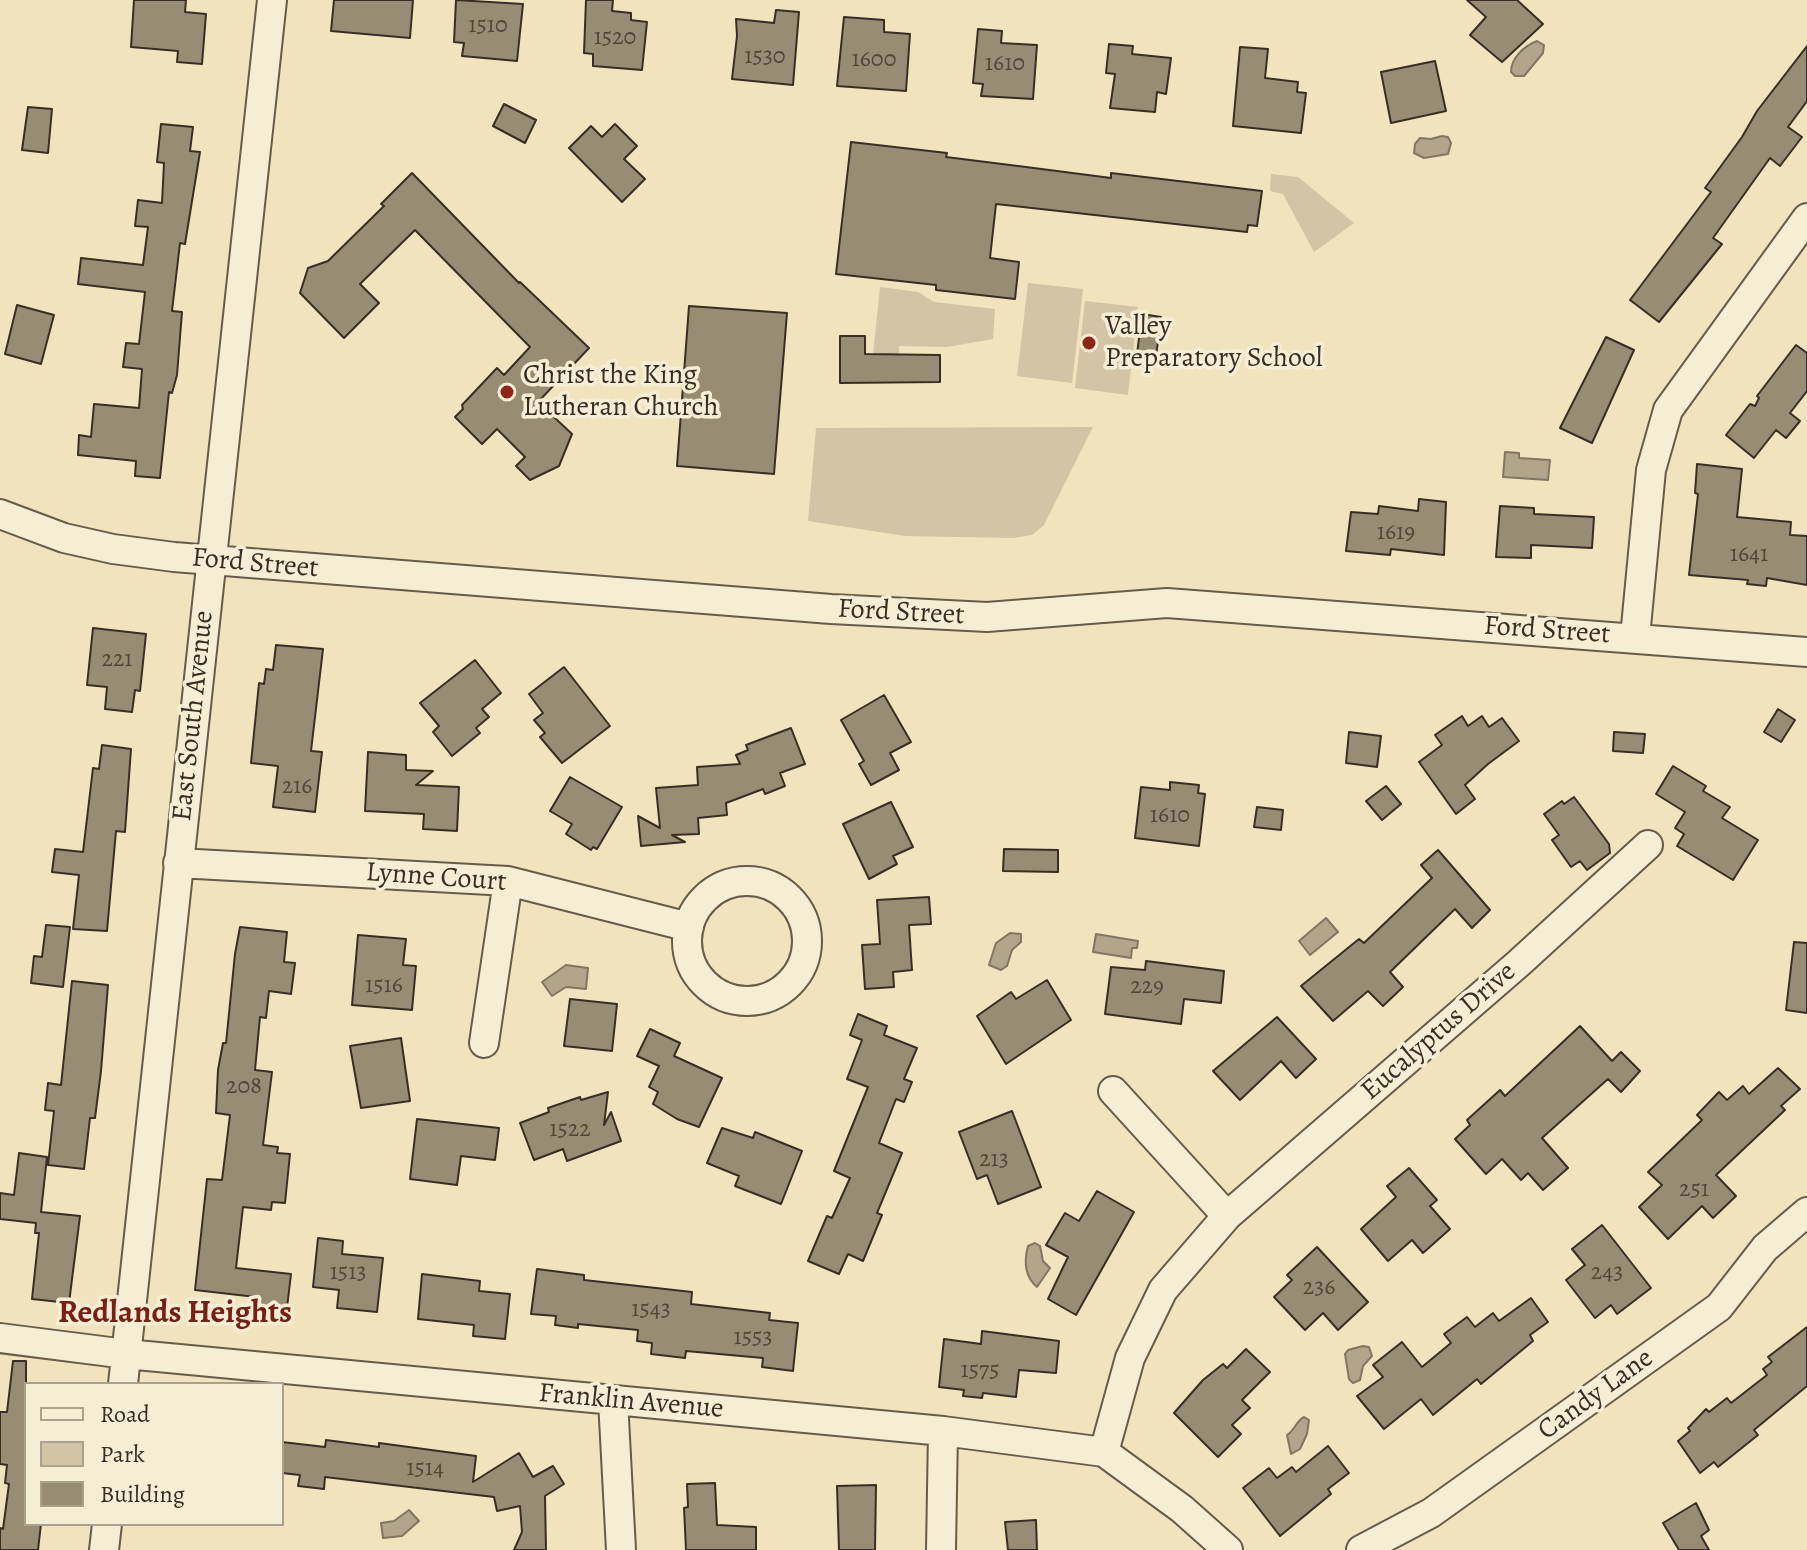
<!DOCTYPE html>
<html>
<head>
<meta charset="utf-8">
<style>
  body { margin:0 }
  #map { position:relative; width:1807px; height:1550px; overflow:hidden; background:#f1e3be; font-family:Alegreya,serif }
  canvas { display:block }
  .legend { position:absolute; left:24px; top:1382px; width:260px; height:144px; box-sizing:border-box; background:#f6edd5; border:2px solid #aaa18e; margin:0; padding:10px 14px; list-style:none; font-size:24px; color:#392e24 }
  .legend li { display:flex; align-items:center; gap:16px; height:40px }
  .legend b { width:40px; border:2px solid #aaa18e }
</style>
</head>
<body>
<div id="map">
<canvas width="1807" height="1550"></canvas>
<ul class="legend">
<li><b style="height:10px;background:#f6edd5"></b>Road</li>
<li><b style="height:22px;background:#d2c4a4"></b>Park</li>
<li><b style="height:22px;background:#998c74"></b>Building</li>
</ul>
</div>
<script>
const ctx = document.querySelector('canvas').getContext('2d');
ctx.lineJoin = 'round';
function fill(path, color) { ctx.fillStyle = color; ctx.fill(path, 'evenodd'); }
function stroke(path, color, width, dash) { ctx.strokeStyle = color; ctx.lineWidth = width; ctx.lineCap = dash ? 'butt' : 'round'; ctx.setLineDash(dash || []); ctx.stroke(path); }
function label(font, color, halo, rows, align = 'center') {
  ctx.font = font + ' Alegreya,serif'; ctx.lineWidth = 7; ctx.setLineDash([]); ctx.textBaseline = 'middle'; ctx.strokeStyle = halo; ctx.fillStyle = color; for (const [text, x, y, turn = 0] of rows) {
    ctx.save(); ctx.translate(x, y); ctx.rotate((+turn || 0) * Math.PI / 180); ctx.textAlign = isNaN(turn) ? turn : align; if (halo) ctx.strokeText(text, 0, 0); ctx.fillText(text, 0, 0); ctx.restore();
  }
}
fill(new Path2D(`
  M1271 174 1298 177 1354 223 1314 252 1283 194 1270 191Z
  M1028 283 1083 289 1072 383 1017 376Z
  M880 287 918 292 934 302 995 309 993 339 947 347 899 346V355H873Z
  M1085 301 1138 307 1128 395 1075 388Z
  M1093 427 1044 525 1032 535 1013 538 905 536 808 521 816 428Z`), '#d2c4a4');
const water = new Path2D(`
  M1537 41 1544 45 1543 53 1524 76H1515L1511 72C1511 58 1524 46 1537 41Z
  M1442 136 1448 137 1451 143 1448 154 1424 158 1414 153 1415 144 1420 138 1431 139Z
  M1505 452 1519 453V458L1550 460 1548 480 1503 477Z
  M1326 918 1338 932 1310 955 1299 941Z
  M1010 933 1021 934V942L1012 950 1007 966 1001 970 989 965 996 943Z
  M1096 934 1138 941 1137 948H1132L1131 958 1093 952Z
  M566 965 588 968 586 989 566 987 552 996 542 982Z
  M1035 1243 1040 1246 1043 1261 1050 1268 1037 1287C1025 1277 1024 1261 1028 1246Z
  M1363 1346 1369 1347 1372 1356 1363 1366 1360 1380 1353 1383 1349 1379 1345 1354 1348 1350Z
  M1304 1417 1309 1420 1307 1434 1300 1449 1291 1454 1287 1435C1295 1430 1296 1421 1304 1417Z
  M409 1510 419 1521 402 1536 383 1538 381 1523 394 1521Z`);
fill(water, '#b2a58a');
stroke(water, '#827561', 2);
const building = new Path2D(`
  M134 0H186L185 12 206 14 202 64 177 62 178 51 131 47Z
  M334 0H413L410 38 331 31Z
  M456 0 523 4 517 61 462 56 464 43 454 42Z
  M586 0H613L612 11 631 13V20L647 22 642 70 593 66V54L584 53Z
  M1467 0H1517L1543 24 1502 62 1470 35 1486 17Z
  M776 10 799 12 793 85 732 79 737 36 736 19 774 23Z
  M844 17 884 20V32L910 34 906 91 837 86Z
  M978 29 1002 31 1001 43 1037 45 1033 99 981 96 983 84 973 83Z
  M1109 44 1133 46 1132 54 1171 58 1166 94 1157 92 1155 112 1110 108 1115 74 1106 73Z
  M1807 46V101L1788 127 1802 137 1780 166 1770 158 1713 238 1722 244 1659 322 1630 300 1711 192 1705 188 1742 137 1757 111Z
  M1240 47 1268 49 1265 78 1298 82 1297 92 1306 93 1301 133 1233 126Z
  M1435 61 1446 111 1391 123 1381 72Z
  M504 104 536 120 525 143 493 126Z
  M28 107 52 109 48 153 22 150Z
  M161 124 193 127 190 151 200 152 185 244 180 243 172 311 182 312 177 375 172 393 169 392 160 478 135 476 136 461 78 455 79 435 91 437 94 404 139 408 142 369 123 367 126 343 139 344 145 292 78 284 81 258 143 265 148 227 135 226 138 200 162 203 164 163 157 162Z
  M615 124 637 146 624 159 645 179 622 202 569 148 591 126 602 137Z
  M851 142 947 153 946 157 1026 167 1111 178V173L1262 191 1257 226 1248 225 1247 232 996 204 990 258 1019 262 1015 299 936 290V285L836 274Z
  M412 173 519 283 520 282 589 348 538 402 572 434 559 466 530 480 516 466 525 457 497 429 482 444 455 417 463 409 462 405 497 368 504 375 530 347 415 230 360 284 379 303 344 338 300 293 308 268 328 261 384 206 381 204Z
  M17 305 54 315 41 364 5 354Z
  M689 306 787 313 774 474 677 466Z
  M1142 314 1161 317 1156 357 1137 354Z
  M840 336H865V354L940 355V382L840 383Z
  M1606 337 1634 350 1592 443 1560 428Z
  M1796 345 1807 353V391L1790 413 1800 421 1786 438 1776 430 1754 458 1726 435 1750 404 1755 406 1759 398 1757 396Z
  M1697 464 1742 469 1737 517 1791 522 1790 535 1807 536V585L1767 578 1766 586 1747 584 1748 580 1689 575 1698 494 1695 493Z
  M1419 499 1446 502 1444 555 1391 549 1390 555 1346 551 1351 512 1378 514 1379 506 1418 511Z
  M1500 506 1534 508V514L1594 517 1592 548 1531 545V558L1496 557Z
  M93 628 146 634 140 691 135 690 132 712 105 709 107 687 87 685Z
  M276 645 323 649 311 751 322 752 315 812 273 807 278 766 251 763 259 683 264 684 266 669 273 670Z
  M475 660 501 693 482 709 489 717 476 728 480 733 452 756 433 732 439 726 420 703Z
  M564 667 610 726 562 763 540 737 545 733 534 720 543 713 529 694Z
  M884 695 911 742 890 753 899 770 871 785 859 764 864 761 841 720Z
  M1778 709 1795 720 1781 742 1764 732Z
  M1462 716 1468 726 1482 716 1489 727 1502 718 1519 741 1488 764 1465 785 1475 799 1456 814 1419 762 1442 745 1435 735Z
  M791 728 805 764 780 773 785 786 765 794 763 789 726 803 727 815 698 818 699 834 672 835 685 842 641 846 638 816 660 828 656 788 698 785 697 767 740 764 736 755 748 750 746 745Z
  M1349 732 1381 736 1377 767 1346 763Z
  M1614 732 1645 734 1643 753 1613 751Z
  M102 745 131 749 125 832 116 831 107 931 73 929 79 875 52 872 55 849 83 852 93 768 99 769Z
  M368 752 406 755V770L433 771 416 785 459 787 457 831 423 829 424 814 365 811Z
  M1673 766 1706 786 1703 791 1730 807 1722 818 1758 840 1733 880 1677 846 1684 834 1675 828 1685 812 1656 794Z
  M570 777 622 807 597 849 593 847 591 850 566 834 572 824 550 811Z
  M1170 782 1199 785 1198 793 1205 794 1199 846 1135 838 1141 787 1170 790Z
  M1386 786 1401 804 1382 820 1366 801Z
  M1574 797 1609 844 1610 853 1587 870 1580 861 1571 867 1552 840 1559 835 1544 814 1562 801 1564 804Z
  M891 802 913 847 893 856 897 864 869 879 843 824Z
  M1257 807 1283 810 1281 830 1254 827Z
  M1004 849 1058 850V872L1003 871Z
  M1438 850 1490 910 1472 928 1455 909 1390 972 1403 987 1383 1006 1368 991 1333 1021 1301 986 1359 939 1364 943 1432 878 1421 865Z
  M929 897 931 924 909 925 912 970 893 972 894 987 865 989 862 945 880 944 877 900Z
  M46 925 70 927 63 987 31 983 34 956 42 957Z
  M240 927 287 932 284 962 295 963 291 994 269 991 266 1018 260 1017 255 1070 272 1072 263 1145 278 1147 277 1153 290 1154 285 1203 272 1202 271 1210 243 1207 236 1268 291 1274 286 1316 255 1313 256 1297 195 1290 207 1179 222 1180 230 1115 216 1113 218 1070 223 1043H226L235 954Z
  M358 935 406 939 403 965 416 966 412 1010 352 1005Z
  M1794 942 1807 943V1013L1786 1010Z
  M1146 961 1224 971 1221 1003 1184 999 1181 1024 1105 1014 1111 967 1145 970Z
  M1047 980 1071 1020 1006 1064 977 1016 1011 992 1016 999Z
  M72 981 108 985 101 1071 95 1118H90L84 1169 48 1165 54 1111 45 1110 48 1083 61 1085Z
  M570 999 617 1004 612 1051 564 1046Z
  M858 1014 887 1026 884 1035 917 1048 904 1079 912 1082 904 1102 896 1099 879 1143 902 1153 877 1213 882 1215 863 1261 848 1254 839 1274 808 1261 827 1216 832 1218 850 1178 834 1171 868 1087 847 1079 862 1040 850 1035Z
  M1277 1017 1316 1059 1296 1078 1281 1061 1240 1100 1213 1071Z
  M1580 1026 1612 1061 1621 1052 1640 1071 1621 1092 1608 1079 1542 1138 1568 1168 1543 1190 1528 1173 1521 1180 1502 1159 1486 1174 1455 1139 1470 1125 1467 1120 1500 1090 1505 1096Z
  M650 1029 680 1043 674 1056 722 1078 699 1127 677 1119 653 1104 658 1092 649 1087 659 1066 637 1056Z
  M401 1038 410 1101 361 1108 350 1046Z
  M1778 1068 1800 1089 1781 1106 1785 1110 1716 1175 1736 1196 1713 1218 1702 1206 1668 1239 1639 1207 1662 1185 1648 1172 1702 1120 1697 1115 1719 1092 1727 1100 1743 1086 1749 1094Z
  M608 1092 604 1125 611 1112 621 1141 567 1161 563 1149 534 1160 520 1123 549 1112 548 1108 580 1097 581 1100Z
  M1012 1111 1041 1187 998 1204 987 1175 977 1179 959 1132Z
  M417 1119 499 1128 495 1160 461 1156 457 1185 410 1179Z
  M722 1128 753 1138 755 1132 802 1151 781 1204 735 1186 739 1176 707 1163Z
  M19 1153 47 1157 41 1212 80 1216 69 1303 32 1299 39 1233H35L36 1223 0 1219V1193L14 1195Z
  M1409 1168 1437 1200 1430 1206 1450 1229 1423 1253 1412 1240 1388 1261 1361 1229 1396 1197 1387 1186Z
  M1097 1191 1134 1212 1076 1315 1048 1299 1068 1257 1046 1245 1065 1213 1079 1221Z
  M1602 1225 1651 1288 1617 1314 1611 1305 1595 1318 1566 1280 1585 1265 1572 1249Z
  M318 1238 343 1241 342 1254 383 1258 377 1312 337 1308 339 1290 313 1287Z
  M1317 1247 1368 1302 1338 1330 1323 1313 1305 1330 1274 1297 1292 1280 1287 1275Z
  M537 1269 584 1275V1280L692 1292 691 1304 770 1313 769 1320 798 1323 793 1371 762 1367 763 1358 686 1351 685 1358 651 1354 652 1343 637 1341 638 1330 578 1324V1328L555 1325 556 1316 531 1314Z
  M422 1274 480 1281 479 1291 510 1294 505 1339 473 1336 474 1325 418 1319Z
  M1531 1298 1548 1322 1530 1335 1533 1341 1481 1384 1477 1379 1433 1415 1421 1399 1384 1429 1357 1396 1383 1377 1373 1365 1402 1342 1422 1367 1451 1343 1444 1334 1467 1317 1475 1327 1493 1313 1499 1321Z
  M1807 1327V1386L1754 1430 1758 1435 1718 1467 1714 1462 1700 1473 1678 1441 1690 1431 1688 1428 1706 1409 1709 1412 1727 1398 1731 1403 1767 1375 1763 1369 1772 1362 1768 1357Z
  M982 1331 1059 1341 1056 1373 1019 1370 1016 1397 983 1393 982 1398 963 1396 964 1390 939 1387 944 1339 981 1344Z
  M1246 1349 1270 1372 1242 1400 1250 1408 1232 1425 1241 1434 1218 1457 1174 1413 1203 1380 1223 1364 1227 1368Z
  M13 1361H26V1524H41L38 1550H0V1528L3 1529 9 1484 5 1483 7 1465 0 1464V1412H7Z
  M326 1440 379 1447V1443L476 1456 473 1482 519 1453 533 1477 553 1466 564 1484 545 1496 546 1550H514L522 1532 520 1506 497 1511 494 1497 325 1477 324 1489 298 1486 300 1475 282 1473V1442L325 1447Z
  M1328 1446 1349 1473 1328 1489 1331 1494 1280 1536 1243 1488 1269 1468 1277 1478 1292 1467 1296 1472Z
  M715 1483 717 1525 756 1527V1550H686L684 1508 688 1507 687 1484Z
  M876 1485 875 1550H839L837 1486Z
  M1696 1503 1709 1530 1701 1536 1709 1550H1679L1663 1523Z
  M1036 1520 1037 1550H1008L1005 1522Z`);
fill(building, '#998c74');
stroke(building, '#392e24', 2);
const minor = new Path2D(`
  M0 514 64 538 113 549 174 557 831 609 987 617 1167 603 1807 652
  M1635 637 1651 470 1668 410 1807 218
  M178 863 508 881 689 927
  M687 941a60 60 0 1 1 120 0a60 60 0 1 1-120 0Z
  M484 1043 508 881
  M1113 1091 1227 1216
  M0 1338 126 1354 943 1431 1104 1452 1182 1509 1228 1550
  M123 1384 272 0
  M613 1400 621 1550
  M1104 1452 1130 1358 1163 1290 1227 1216 1519 963 1648 845
  M104 1550 107 1524
  M941 1550 943 1431
  M1361 1550 1431 1513 1719 1307 1765 1248 1807 1212`);
stroke(minor, '#675b4a', 32);
stroke(minor, '#f6edd5', 28);
for (const [x, y, r, color] of [
  [1089,343,8,"#8f2418"],
  [507,392,8,"#8f2418"]
]) { const dot = new Path2D(); dot.arc(x, y, r, 0, 2 * Math.PI); ctx.fillStyle = color; ctx.fill(dot); stroke(dot, '#f6edd5', 3); }
label('24px', '#514638', null, [
  ["1510",488,26],
  ["1520",615,38],
  ["1530",765,57],
  ["1600",874,60],
  ["1610",1005,64],
  ["1619",1396,533],
  ["1641",1749,555],
  ["221",117,660],
  ["216",297,787],
  ["1610",1170,816],
  ["1516",384,986],
  ["229",1147,987],
  ["208",244,1087],
  ["1522",570,1130],
  ["213",994,1160],
  ["251",1694,1190],
  ["1513",348,1273],
  ["243",1607,1273],
  ["236",1319,1288],
  ["1543",651,1310],
  ["1553",753,1338],
  ["1575",980,1371],
  ["1514",425,1469]
]);
label('28px', '#392e24', '#f6edd5', [
  ["Valley",1105,327],
  ["Preparatory School",1105,359],
  ["Christ the King",523,376],
  ["Lutheran Church",523,408]
], 'left');
label('28px', '#392e24', '#f6edd5', [
  ["Ford Street",255,564,5],
  ["Ford Street",901,613,3],
  ["Ford Street",1547,631,4],
  ["East South Avenue",194,716,-84],
  ["Lynne Court",436,878,4],
  ["Eucalyptus Drive",1439,1032,-41],
  ["Candy Lane",1596,1395,-36],
  ["Franklin Avenue",631,1402,5]
]);
label('bold 32px', '#7a1f14', '#f6edd5', [
  ["Redlands Heights",175,1314]
]);
</script>
</body>
</html>
